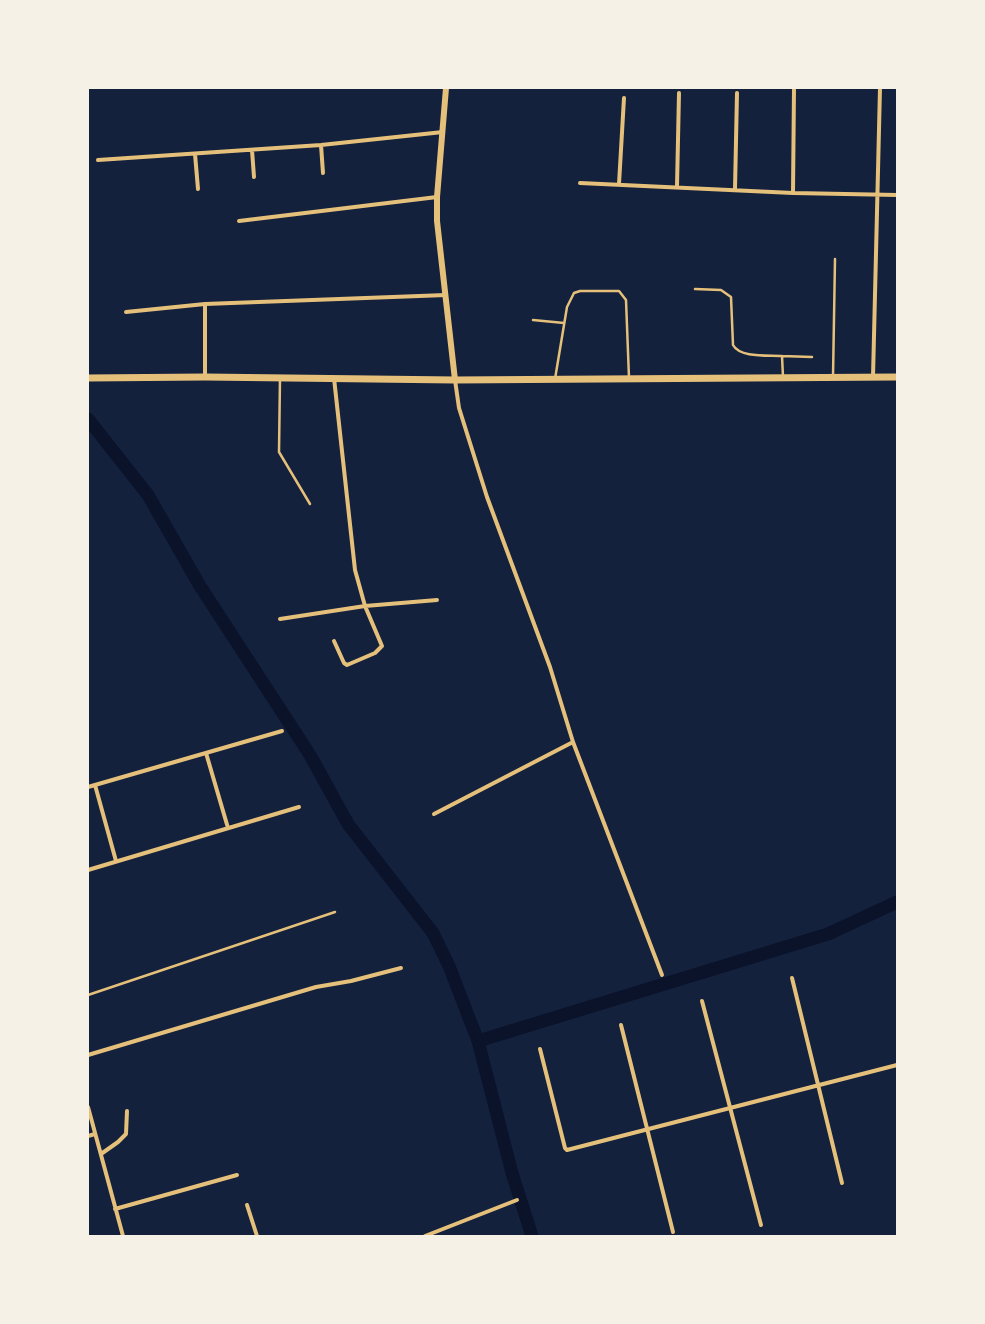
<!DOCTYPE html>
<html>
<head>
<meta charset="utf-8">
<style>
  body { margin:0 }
  #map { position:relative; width:985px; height:1324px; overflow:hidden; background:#14213d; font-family:Quicksand,sans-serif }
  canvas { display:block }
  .frame { position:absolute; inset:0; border:89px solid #f6f1e7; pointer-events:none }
</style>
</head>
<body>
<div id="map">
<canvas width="985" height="1324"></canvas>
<div class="frame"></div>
</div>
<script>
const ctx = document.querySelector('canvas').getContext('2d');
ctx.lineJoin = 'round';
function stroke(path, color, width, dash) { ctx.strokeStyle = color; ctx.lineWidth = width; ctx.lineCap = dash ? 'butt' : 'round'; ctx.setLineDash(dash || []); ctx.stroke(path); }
stroke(new Path2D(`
  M88 419 148 495 200 586 310 755 348 824 433 933 449 966 478 1041 512 1173 532 1236
  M478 1041 828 934 897 902`), '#0b132b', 13);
stroke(new Path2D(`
  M695 289 721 290 731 297 733 345C740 358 768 355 782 356L783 377
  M533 320 564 323
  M782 356 812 357
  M833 377 835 259
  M280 378 279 452 310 504
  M555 379 567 307 574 293 580 291H619L626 300 629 378
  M88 995 335 912`), '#e5c07b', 2.5);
stroke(new Path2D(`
  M321 145 323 173
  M252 150 254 177
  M195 154 198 189
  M98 160 321 145 443 132
  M580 183 793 193 897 195
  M619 184 624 98
  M677 186 679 93
  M735 189 737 93
  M793 193 794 88
  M239 221 437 197
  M205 304V377
  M126 312 205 304 446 295
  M873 377 880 88
  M455 380 459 408 487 497 550 667 573 742 662 975
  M280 619 365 606 437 600
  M334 641 344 663 347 665 375 653 382 646 365 606 355 570 334 378
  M206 753 228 828
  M95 785 116 861
  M88 787 282 731
  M434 814 573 742
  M88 870 299 807
  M792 978 842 1183
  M702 1001 761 1225
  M621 1025 673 1232
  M540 1049 565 1148 567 1150 897 1065
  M88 1055 316 987 351 981 401 968
  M88 1107 123 1236
  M88 1136 95 1134
  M101 1154 118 1142 126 1134 127 1111
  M247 1205 257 1236
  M115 1209 237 1175
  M425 1236 517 1200`), '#e5c07b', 4);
stroke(new Path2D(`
  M446 88 437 197V221L455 380`), '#e5c07b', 6);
stroke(new Path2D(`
  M88 378 205 377 455 380 897 377`), '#e5c07b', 7);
</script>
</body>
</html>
